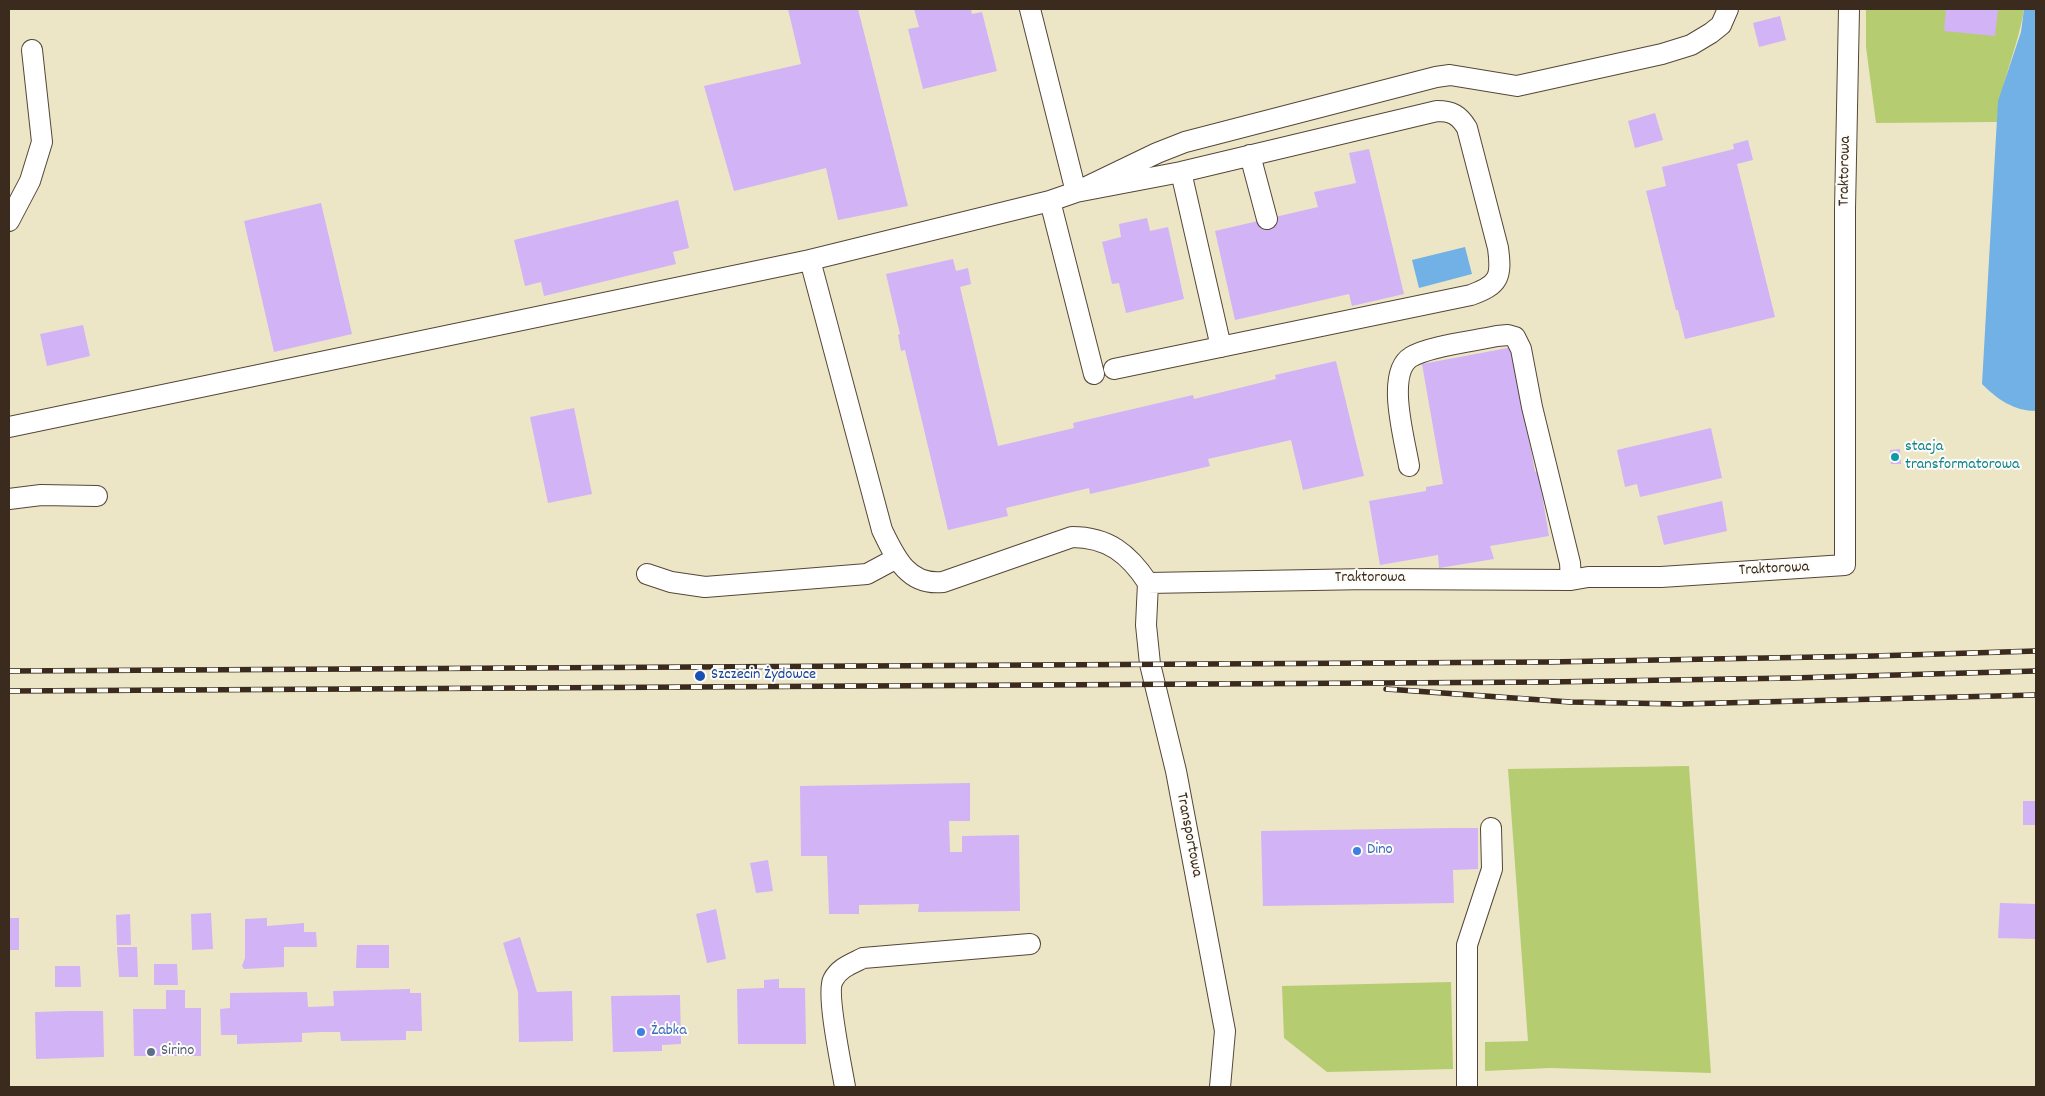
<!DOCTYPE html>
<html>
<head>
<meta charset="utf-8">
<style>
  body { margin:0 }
  #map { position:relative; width:2045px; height:1096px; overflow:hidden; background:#ece6c7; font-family:Dekko,sans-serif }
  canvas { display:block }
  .frame { position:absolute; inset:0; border:10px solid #3b2a1e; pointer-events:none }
</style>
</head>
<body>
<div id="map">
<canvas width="2045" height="1096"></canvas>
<div class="frame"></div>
</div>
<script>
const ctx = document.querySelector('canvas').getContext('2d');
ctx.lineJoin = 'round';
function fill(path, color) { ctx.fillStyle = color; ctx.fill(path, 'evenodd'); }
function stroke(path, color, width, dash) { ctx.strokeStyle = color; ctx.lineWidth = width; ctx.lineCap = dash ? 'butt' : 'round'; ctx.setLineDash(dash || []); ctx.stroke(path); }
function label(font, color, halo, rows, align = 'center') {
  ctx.font = font + ' Dekko,sans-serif'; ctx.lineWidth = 4; ctx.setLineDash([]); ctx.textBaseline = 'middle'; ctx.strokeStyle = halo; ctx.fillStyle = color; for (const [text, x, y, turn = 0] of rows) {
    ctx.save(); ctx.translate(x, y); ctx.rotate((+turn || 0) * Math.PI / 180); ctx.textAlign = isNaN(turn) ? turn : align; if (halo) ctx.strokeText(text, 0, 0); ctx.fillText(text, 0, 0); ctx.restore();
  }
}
fill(new Path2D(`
  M1866 9H2024C2018 48 2000 83 1997 122L1876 123 1866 47Z
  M1689 766 1711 1073 1550 1068 1485 1071V1042L1528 1041 1508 769Z
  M1451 982 1453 1069 1327 1072 1284 1038 1282 986Z`), '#b6cc71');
fill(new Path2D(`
  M2024 9H2036V411C2014 411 1997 399 1982 384L1998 101 2021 32Z
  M1465 247 1472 274 1419 288 1412 260Z`), '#71b1e5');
fill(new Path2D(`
  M788 9H858L908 206 838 220 826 168 734 191 704 86 801 64Z
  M914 9H971L972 14 982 12 997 71 923 89 908 29 919 27Z
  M1946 9H1998L1995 36 1944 31Z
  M1780 16 1786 40 1759 47 1753 23Z
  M1655 113 1663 140 1635 148 1628 121Z
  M1748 140 1753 160 1737 164 1775 317 1685 339 1678 310H1676L1646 191 1666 186 1662 167 1734 149 1733 144Z
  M1369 149 1404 294 1352 306 1349 294 1235 320 1215 231 1318 207 1314 192 1356 183 1349 153Z
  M678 200 689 248 673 252 676 264 544 296 541 282 525 286 514 240Z
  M321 203 352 334 274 352 244 221Z
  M1147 218 1150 231 1168 227 1184 299 1126 313 1119 283 1112 284 1102 242 1121 237 1119 224Z
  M953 259 956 271 968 268 971 284 960 287 998 446 1074 428 1073 423 1193 395 1194 399 1276 379 1275 375 1336 361 1364 476 1303 490 1291 440 1208 459 1210 466 1090 494 1089 488 1006 508 1008 516 948 530 905 350 901 351 898 335 900 334 886 274Z
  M83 325 90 356 47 366 40 334Z
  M1513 347 1535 472 1538 471 1549 536 1490 546 1494 559 1439 568 1438 555 1380 565 1369 501 1426 491V487L1443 484 1422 364Z
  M574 408 592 494 548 503 530 417Z
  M1711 428 1722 478 1640 497 1637 484 1625 487 1617 450Z
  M1900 449 1901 464H1891L1890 450Z
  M1722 501 1727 531 1664 545 1657 516Z
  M970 783V821H949L950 852H962V836L1019 835 1020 911 918 912 919 904 859 905V914H829L827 856H801L800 786Z
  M2023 801H2036V825H2023Z
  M1453 828H1478V869L1453 870 1454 903 1263 906 1261 831Z
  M768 860 773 891 756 893 750 863Z
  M2000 903 2035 904 2036 939 1998 938Z
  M716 909 726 959 707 963 696 914Z
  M211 913 213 949 192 950 191 914Z
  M130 914 131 945H117L116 915Z
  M9 918H19V950H9Z
  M267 918V926L304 923V932H316L317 947H284V967L244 969 242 966 245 958V919Z
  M520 937 537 992 572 991 573 1041 519 1042 518 992 503 943Z
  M357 945H389V968H356Z
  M117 947H137L138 977H119Z
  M154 964H177L178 985H154Z
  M55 966H80L81 987H55Z
  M779 979V988H805L806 1044H738L737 989 764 988V980Z
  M410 989V993H421L422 1031H406V1040L341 1041 340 1032H321L302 1033V1042L237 1044V1035H221L220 1009 230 1008V993L307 992 308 1007 334 1006 333 991Z
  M166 990H185V1008H201V1056H134L133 1009H166Z
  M680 995 681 1044 662 1045V1051L613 1052 611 996Z
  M70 1011H103L104 1057 36 1059 35 1012Z`), '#d1b3f6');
const lane = new Path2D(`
  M1030 9 1076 192 1157 153 1185 142 1436 77 1450 75 1517 86 1662 54 1691 45 1711 33 1721 25 1728 9
  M1250 155 1267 219
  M1181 172 1221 347
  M1050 201 1094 374
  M9 221 30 181 42 142 32 50
  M1114 369 1471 295C1499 285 1502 277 1498 248L1467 128C1459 115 1452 111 1437 111L1181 172 1076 192 1050 201 810 260 882 530C895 557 908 586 943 582L1072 537C1108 537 1129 554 1148 583
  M9 427 810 260
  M1409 466C1405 440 1385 373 1411 357 1428 346 1475 341 1497 336L1508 335 1515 337 1521 349 1532 407 1570 563 1571 580
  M9 499 41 495 97 496
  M647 574 671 582 705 587 867 574 895 559
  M1148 583 1368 579 1571 580 1588 577H1661L1845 565V209L1849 9
  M1148 583 1146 625 1150 664 1176 771 1225 1031 1220 1087
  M845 1087C842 1069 826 993 833 980 839 968 851 964 863 958L1030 944
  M1467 1087V945L1492 869 1491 828`);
stroke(lane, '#564637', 22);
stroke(lane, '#fff', 20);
const rail = new Path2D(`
  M9 671 1549 662 1874 656 2036 651
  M1386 689 1570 702 1681 704 2036 695
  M9 691 1549 682 1792 678 2036 671`);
stroke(rail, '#3b2a1e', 5.5);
stroke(rail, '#fdfcf7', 4, [11]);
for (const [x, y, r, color] of [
  [1895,457,5,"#0f9aa8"],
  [700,676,6,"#1a4fb4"],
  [1357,851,5,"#3f7fe0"],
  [641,1032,5,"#3f7fe0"],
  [151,1052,5,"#5c6f8a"]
]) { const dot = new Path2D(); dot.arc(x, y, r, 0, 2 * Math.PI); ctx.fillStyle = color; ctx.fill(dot); stroke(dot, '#fdfcf7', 2); }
label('16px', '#3b2a1e', '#fdfcf7', [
  ["Traktorowa",1846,171,-89],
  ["Traktorowa",1774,570,-3],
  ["Traktorowa",1370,579],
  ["Transportowa",1188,835,79]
]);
label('16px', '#0d838f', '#fdfcf7', [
  ["stacja",1905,448],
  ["transformatorowa",1905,466]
], 'left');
label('16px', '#164399', '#fdfcf7', [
  ["Szczecin Żydowce",711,676]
], 'left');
label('16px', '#366cbe', '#fdfcf7', [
  ["Dino",1367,851],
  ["Żabka",651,1032]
], 'left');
label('16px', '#4e5e75', '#fdfcf7', [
  ["Sirino",161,1052]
], 'left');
</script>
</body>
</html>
